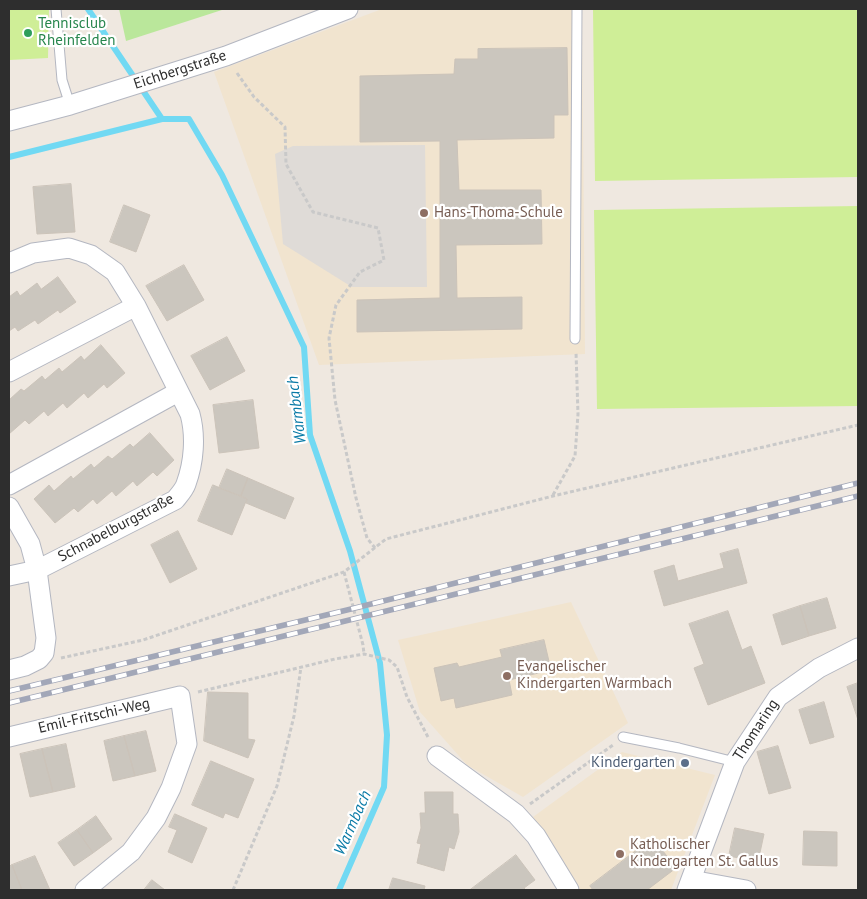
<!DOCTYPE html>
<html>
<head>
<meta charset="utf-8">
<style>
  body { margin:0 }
  #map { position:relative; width:867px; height:899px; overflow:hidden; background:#efe8e0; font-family:"PT Sans",sans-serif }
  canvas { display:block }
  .frame { position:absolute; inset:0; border:10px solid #2e2e2e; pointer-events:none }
</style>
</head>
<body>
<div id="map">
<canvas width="867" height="899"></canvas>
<div class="frame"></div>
</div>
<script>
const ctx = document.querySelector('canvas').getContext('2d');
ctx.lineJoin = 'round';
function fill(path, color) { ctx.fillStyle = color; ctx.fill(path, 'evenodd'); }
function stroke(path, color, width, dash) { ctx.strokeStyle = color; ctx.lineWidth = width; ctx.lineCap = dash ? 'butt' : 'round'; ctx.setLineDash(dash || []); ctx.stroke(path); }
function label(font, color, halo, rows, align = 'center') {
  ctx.font = font + ' "PT Sans",sans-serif'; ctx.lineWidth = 4.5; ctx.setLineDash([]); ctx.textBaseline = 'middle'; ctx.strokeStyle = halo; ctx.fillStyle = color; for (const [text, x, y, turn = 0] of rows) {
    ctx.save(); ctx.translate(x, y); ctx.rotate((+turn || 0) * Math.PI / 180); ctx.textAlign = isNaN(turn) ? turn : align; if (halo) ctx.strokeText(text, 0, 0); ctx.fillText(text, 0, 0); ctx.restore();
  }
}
fill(new Path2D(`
  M382 9H582L585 354 319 365 214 72Z
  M571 602 628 723 523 797 467 765 420 712 398 640Z
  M622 752 715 775 671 890H580L533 817Z`), '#f1e4cf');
fill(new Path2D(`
  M119 9H225L126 41Z`), '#bae79b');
fill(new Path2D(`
  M9 9H49L48 58 9 60Z
  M593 9H858V177L595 181Z
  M858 206V406L597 409 594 210Z`), '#cfee97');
fill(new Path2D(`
  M425 145 427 287H352L283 244 275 154 293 146Z`), '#dfdbd7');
stroke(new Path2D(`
  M88 9 162 119
  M9 157 162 119H189L222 175 304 347 310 435 350 551 380 663 387 735 384 787 339 890`), '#71d9f3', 6);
const building = new Path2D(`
  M567 48 568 115H554V138L457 140 459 190H541L542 244 456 245 457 298 522 297V329L357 332V300L440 298V141L360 142V76L454 74 455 59H478V49Z
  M71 184 75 232 37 234 33 187Z
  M124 205 150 215 136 252 110 242Z
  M184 265 204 300 167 321 146 286Z
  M58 277 76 302 60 313 58 310 38 324 35 320 18 331 15 327 9 331V297L17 291 20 296 37 283 41 289Z
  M227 337 245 371 210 390 191 356Z
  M101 345 125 373 107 388 104 384 88 398 84 393 67 408 63 403 48 416 44 411 29 424 25 420 9 434V400L21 389 24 391 42 376 45 380 59 368 62 372 81 356 84 360Z
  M253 400 259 448 219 453 213 405Z
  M150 433 174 460 157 476 153 472 137 486 133 481 116 496 112 491 97 504 93 499 78 512 74 508 55 523 34 499 49 485 54 491 71 476 73 479 91 464 94 468 108 456 112 459 130 444 133 447Z
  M227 469 248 478 241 496 219 488Z
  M248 478 294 498 285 519 246 503 247 499 241 496Z
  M213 485 247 499 232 535 198 521Z
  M178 531 197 569 170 583 151 545Z
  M738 549 747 583 664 606 654 571 674 565 678 581 724 568 720 554Z
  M827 598 836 628 809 636 800 606Z
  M800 606 809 636 782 645 773 615Z
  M728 611 742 650 751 646 765 683 708 705 694 668 704 664 689 624Z
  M544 640 551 670 509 680 512 695 456 708 454 698 441 701 434 668 457 663 459 667 502 657 500 650Z
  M858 683V720L847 687Z
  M208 692 248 693V739L255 740 248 758 204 741Z
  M824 702 834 737 810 744 799 710Z
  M146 731 156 771 135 776 124 736Z
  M124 736 135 776 113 781 104 741Z
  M66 744 75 787 53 792 42 749Z
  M778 746 791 788 769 794 757 752Z
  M42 749 53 792 30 797 20 754Z
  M211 761 254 779 238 818 225 813 223 818 192 805Z
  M425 792H453V814H458L459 832 454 849 449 847 444 871 417 863 421 844 417 843 421 828 420 813H425Z
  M175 814 207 828 192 863 168 852 177 830 169 827Z
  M96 816 112 839 93 853 77 830Z
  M735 828 764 834 758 862 729 856Z
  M77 830 93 853 74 866 58 843Z
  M804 831 837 832V866L803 865Z
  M653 838 676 868 647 890H593L590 886Z
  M516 855 535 880 524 888 526 890H470Z
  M35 856 50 890H22L12 865Z
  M12 865 22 890H9V867Z
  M393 878 425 886 424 890H389Z
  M152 880 165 890H144Z`);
fill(building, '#cbc6be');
stroke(building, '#cbc3b9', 1);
const lane = new Path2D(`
  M56 9 62 80 70 105
  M575 339 577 9
  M623 737 679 748 735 762`);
const street = new Path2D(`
  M9 121 70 105 226 56 348 9
  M9 263 33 253 69 248 91 255 115 272 136 306 190 414C196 436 194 462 186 484 184 490 179 495 175 500L37 570 9 576
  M9 372 136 306
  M9 485 178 392
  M9 507 30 544 37 570 46 638 44 653 39 659 25 666 9 670
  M9 737 180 696 187 744 171 788 156 818 131 852 85 890
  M437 756 516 814 536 836 569 890
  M691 880 746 890
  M687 890 735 762 778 697 819 668 858 648`);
stroke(lane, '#b4b7c1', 11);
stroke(street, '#b4b7c1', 21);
stroke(new Path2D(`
  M237 73 254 97 285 127 286 164 313 212 378 228 384 260 360 272 336 305 329 338 335 400 356 498 367 538 375 548
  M553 495 575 456 578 414 576 352
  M344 572 363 645 364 654
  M61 658 143 640 344 572 386 539 553 496 858 425
  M198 692 335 659 364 654 389 660 397 667 407 697 429 739
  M530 804 613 745
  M233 890 277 786 294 716 301 667`), '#c9c9c9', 3, [4, 2.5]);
stroke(lane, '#fff', 9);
stroke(street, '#fff', 19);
const rail = new Path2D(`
  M9 691 347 610 858 483
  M9 703 858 496`);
stroke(rail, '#a2a7b8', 5.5);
stroke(rail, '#fff', 4, [11]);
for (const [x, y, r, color] of [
  [28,33,5,"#2e9e5b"],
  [424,213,5,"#8d6e63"],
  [507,676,5,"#8d6e63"],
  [685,763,5,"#5c6f8a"],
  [620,854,5,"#8d6e63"]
]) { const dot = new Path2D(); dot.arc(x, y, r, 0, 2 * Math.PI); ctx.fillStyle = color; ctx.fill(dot); stroke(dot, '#fff', 2); }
label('15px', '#27864d', '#fff', [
  ["Tennisclub",38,24],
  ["Rheinfelden",38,41]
], 'left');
label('15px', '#2e2e2e', '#fff', [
  ["Eichbergstraße",180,70,-18],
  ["Schnabelburgstraße",116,528,-28],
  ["Emil-Fritschi-Weg",94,716,-13],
  ["Thomaring",756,730,-57]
]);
label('15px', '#785e54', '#fff', [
  ["Hans-Thoma-Schule",434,213],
  ["Evangelischer",517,667],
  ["Kindergarten Warmbach",517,684],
  ["Katholischer",630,845],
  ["Kindergarten St. Gallus",630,862]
], 'left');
label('15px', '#4e5e75', '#fff', [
  ["Kindergarten",675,763]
], 'right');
label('italic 16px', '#097aa6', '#fff', [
  ["Warmbach",297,410,-97],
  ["Warmbach",353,823,-66]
]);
</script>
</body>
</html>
